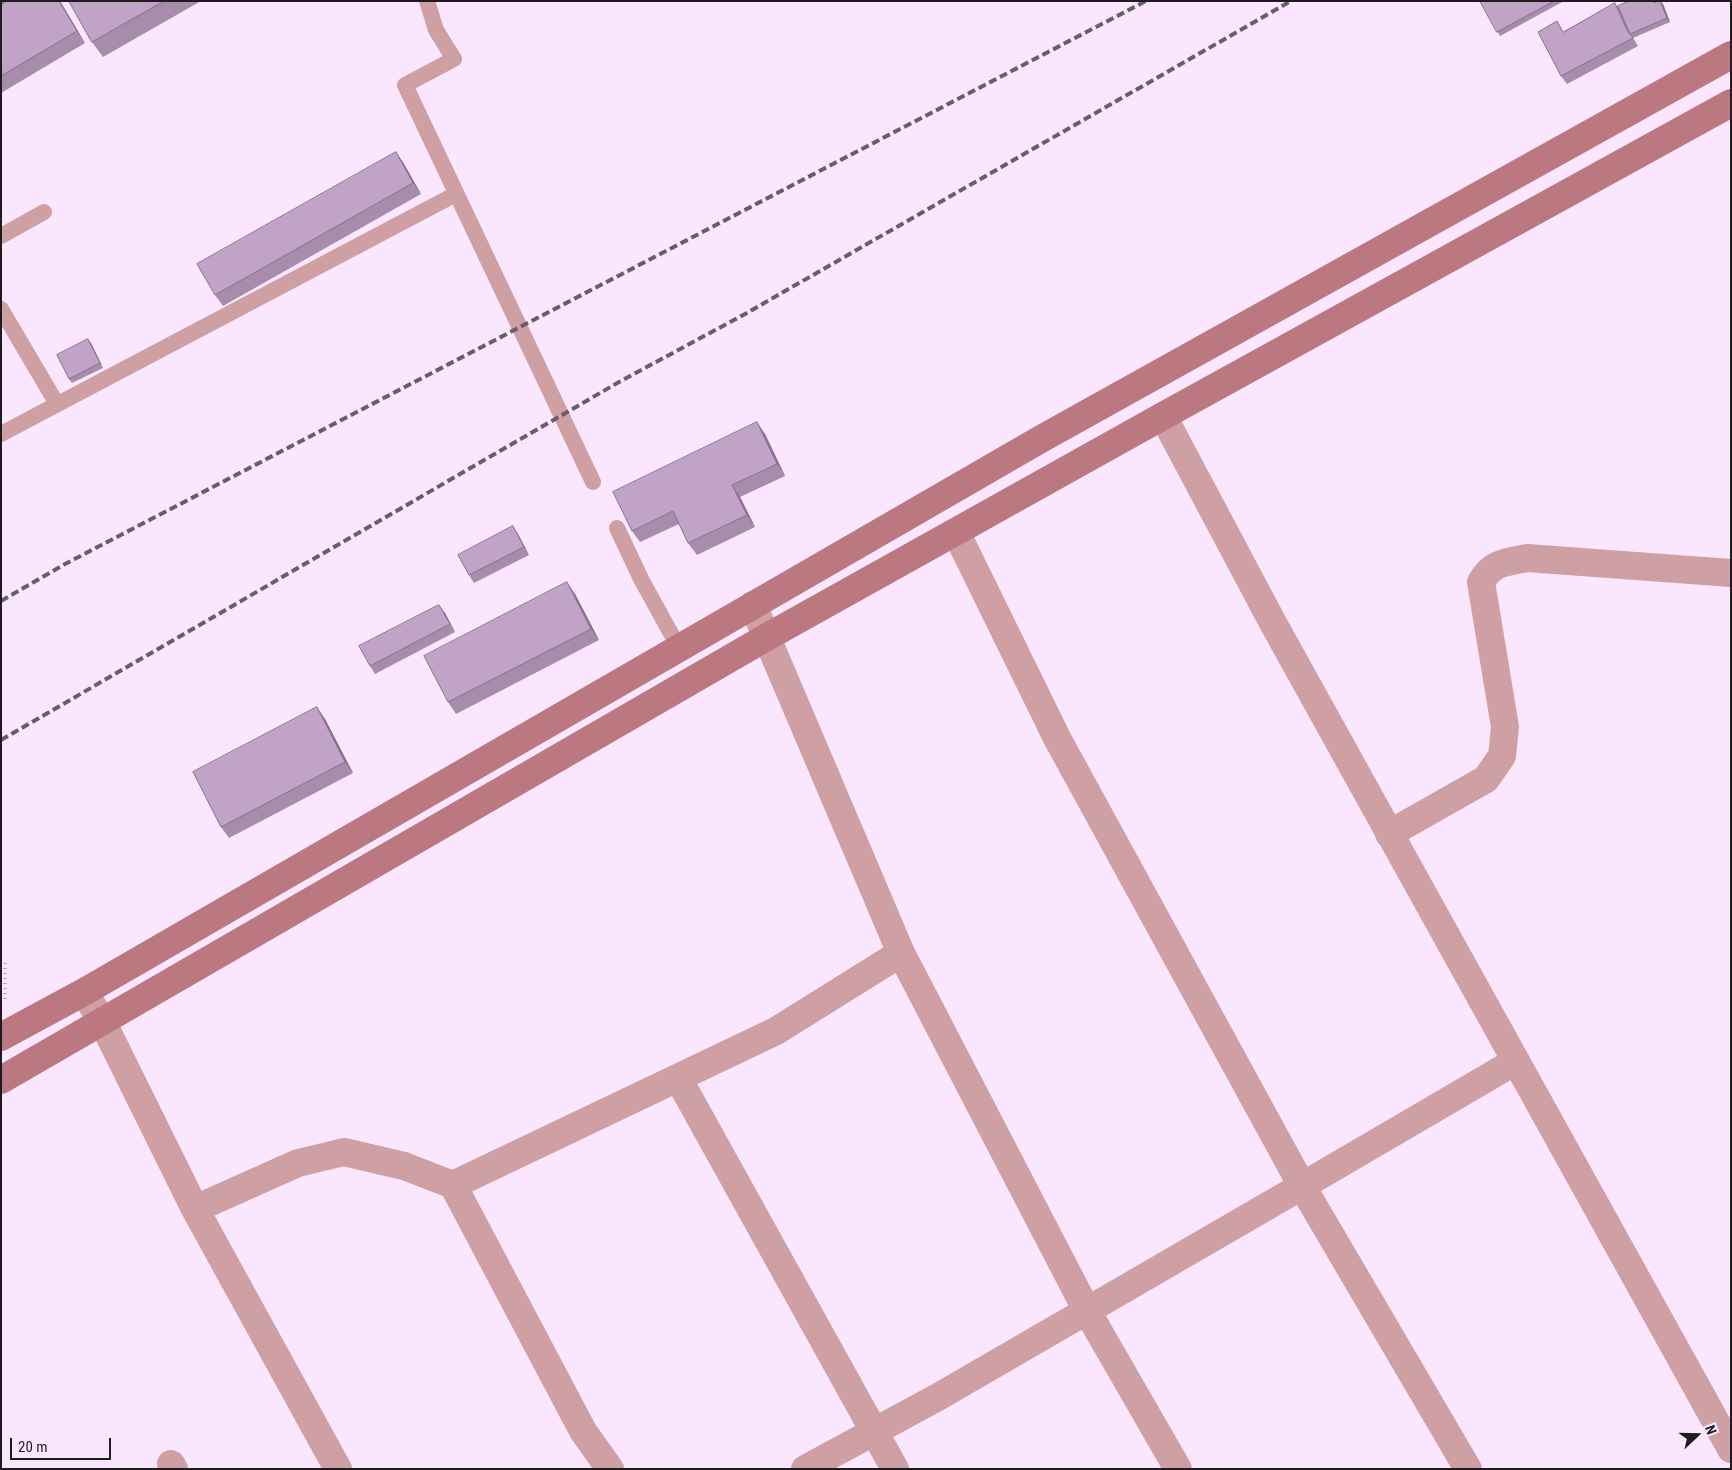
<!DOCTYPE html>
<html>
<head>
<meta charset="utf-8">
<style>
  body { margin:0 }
  #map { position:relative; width:1732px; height:1470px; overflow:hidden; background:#fae7fe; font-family:"Roboto Condensed",sans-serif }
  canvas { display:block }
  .frame { position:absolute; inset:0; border:2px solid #201a21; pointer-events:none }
  .north { position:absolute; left:1672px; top:1410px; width:50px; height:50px; -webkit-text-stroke:4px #fae7fe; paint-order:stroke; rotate:69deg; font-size:14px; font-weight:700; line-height:20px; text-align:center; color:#201a21 }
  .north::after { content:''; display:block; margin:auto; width:18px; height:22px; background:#201a21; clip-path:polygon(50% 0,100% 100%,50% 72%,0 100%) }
  .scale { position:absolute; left:10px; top:1438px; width:101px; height:22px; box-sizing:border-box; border:2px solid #201a21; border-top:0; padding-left:6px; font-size:15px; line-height:18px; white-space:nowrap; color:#201a21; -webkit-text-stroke:4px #fae7fe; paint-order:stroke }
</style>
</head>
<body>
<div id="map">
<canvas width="1732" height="1470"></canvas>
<div class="frame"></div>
<div class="north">N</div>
<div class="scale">20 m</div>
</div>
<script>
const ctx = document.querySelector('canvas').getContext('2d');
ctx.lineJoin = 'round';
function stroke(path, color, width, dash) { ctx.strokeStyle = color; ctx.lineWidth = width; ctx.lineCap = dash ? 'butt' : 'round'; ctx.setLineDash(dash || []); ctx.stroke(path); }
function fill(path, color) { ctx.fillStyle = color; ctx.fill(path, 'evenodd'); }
stroke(new Path2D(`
  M1 962H5V1000`), '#a799aa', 3, [1, 4]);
stroke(new Path2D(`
  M427 1 436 30 454 59 405 85 593 482
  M1 236 44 212
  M1 309 57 404
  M1 434 456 194
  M617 528 641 579 679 648`), '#cea0a4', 16);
stroke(new Path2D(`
  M1163 416 1273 623 1731 1449
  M956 532 1057 738 1302 1186 1516 1061
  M1389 834 1486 779 1502 756 1505 727 1481 582C1492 562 1507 562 1527 558L1731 573
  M901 953 1087 1311 1178 1469
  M84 992 102 1021 195 1209 338 1469
  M678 1078 895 1469
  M195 1209 298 1163 344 1152 404 1166 453 1185
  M171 1464 174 1469
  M610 1469 583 1431 453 1185 776 1031 901 953 753 605
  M805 1469 938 1397 1302 1186 1468 1469`), '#cea0a4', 28);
stroke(new Path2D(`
  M1 1037 84 992 1041 439 1731 55
  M1 1080 767 637 1163 416 1731 103`), '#bb7880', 28);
stroke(new Path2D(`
  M1 601 65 564 1146 1
  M1 740 619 382 745 314 1291 1`), '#685e6a', 4, [8, 4]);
fill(new Path2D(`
  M1 1H60L85 43 1 93Z
  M69 1H201L103 57 92 42Z
  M1480 1H1564L1500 36Z
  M1654 1 1655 3 1660 1 1663 4 1670 22 1633 38 1638 46 1567 84 1561 76 1564 31 1618 6Z
  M396 152 404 164 421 194 223 306 215 295Z
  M91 343 103 368 72 383 69 379Z
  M765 434 785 476 740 497 755 527 697 555 688 543 679 524 640 542 632 531Z
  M518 534 529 555 474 583 469 575Z
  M575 594 599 640 456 714 448 702Z
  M445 613 455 632 375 674 370 666Z
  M325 719 353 773 229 838 221 827Z`), '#a78cac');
fill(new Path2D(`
  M59 1H60L85 43 77 31Z
  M1660 1 1663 4 1670 22 1667 18Z
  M396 152 404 164 421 194 413 183Z
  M88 339 91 343 103 368 100 363Z
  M757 422 765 434 785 476 777 464Z
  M732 485 740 497 755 527 747 515Z
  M513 526 518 534 529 555 524 547Z
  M567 582 575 594 599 640 591 629Z
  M439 605 445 613 455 632 450 624Z
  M317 707 325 719 353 773 345 762Z`), '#88728c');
const building = new Path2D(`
  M8 1H59L77 31 1 76V5Z
  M69 1H164L92 42Z
  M1480 1H1554L1497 32Z
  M1630 1H1653L1654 3 1658 1H1660L1667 18 1630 34 1618 6Z
  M1615 3 1627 30 1633 38 1561 76 1538 32 1557 21 1563 32Z
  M396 152 413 183 215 295 197 264Z
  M88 339 100 363 69 379 57 355Z
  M757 422 777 464 732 485 747 515 688 543 673 511 632 531 613 492Z
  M513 526 524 547 469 575 458 555Z
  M567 582 591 629 448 702 424 656Z
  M439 605 450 624 370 666 359 646Z
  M317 707 345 762 221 827 193 772Z`);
fill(building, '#c2a3c8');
stroke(building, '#88728c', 1);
</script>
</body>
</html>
